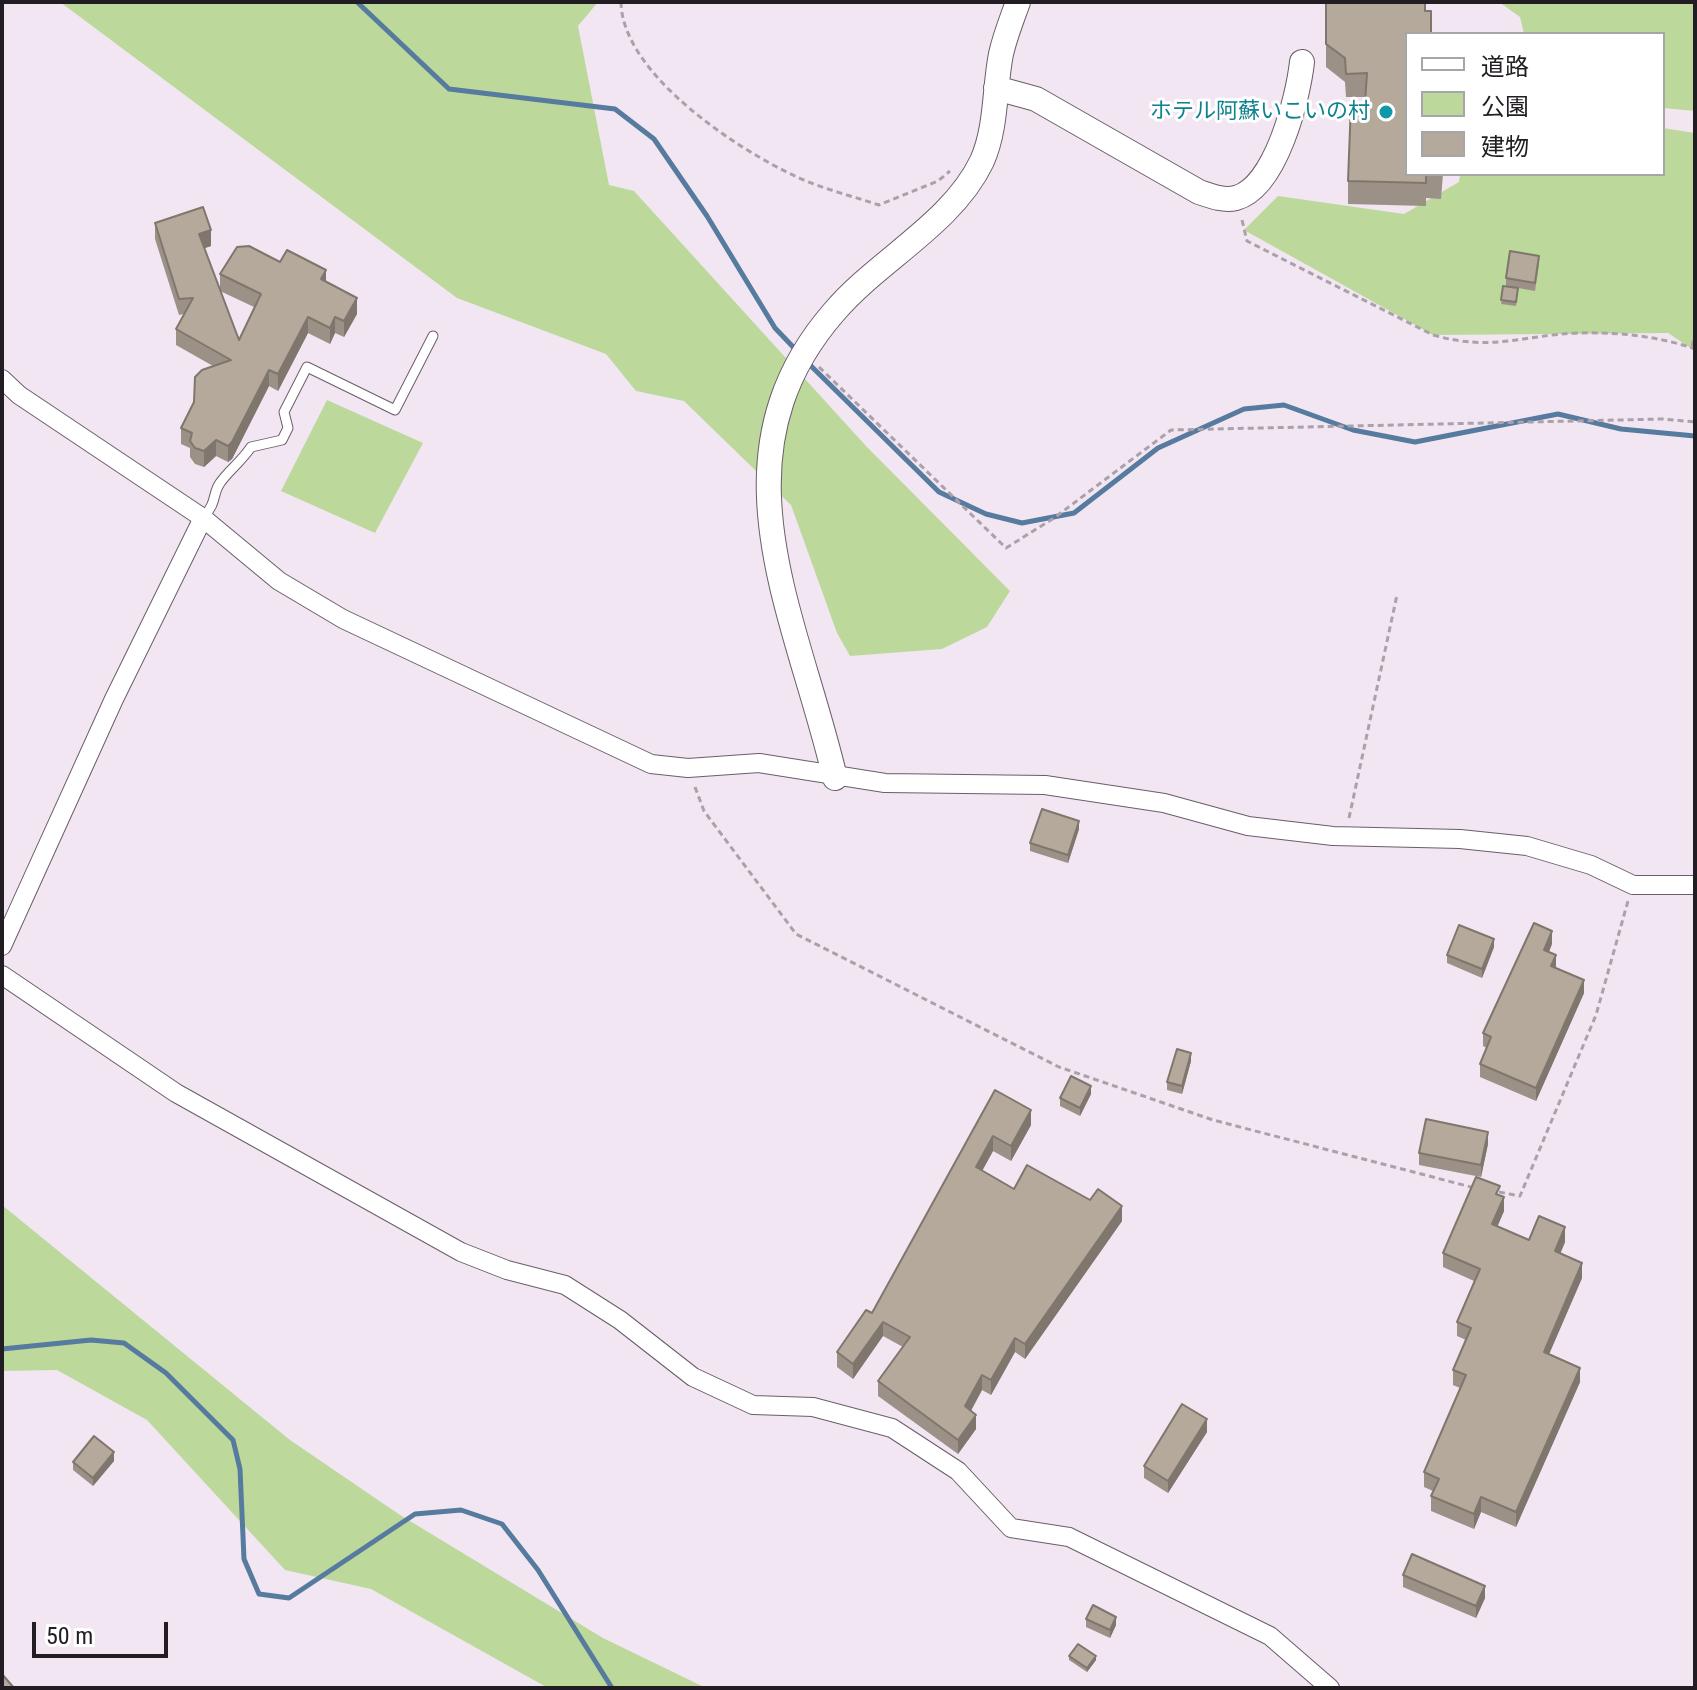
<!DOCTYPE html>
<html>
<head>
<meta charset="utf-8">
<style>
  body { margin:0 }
  #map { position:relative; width:1697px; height:1690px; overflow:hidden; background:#f2e6f3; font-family:"Roboto Condensed","Noto Sans JP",sans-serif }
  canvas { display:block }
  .frame { position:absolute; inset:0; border:4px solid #211d22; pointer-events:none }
  .legend { position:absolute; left:1405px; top:32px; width:260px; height:144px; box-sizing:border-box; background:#fff; border:2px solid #a6a5a7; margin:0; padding:10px 14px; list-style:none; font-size:24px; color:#211d22 }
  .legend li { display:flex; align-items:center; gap:16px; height:40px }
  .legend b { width:40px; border:2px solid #a6a5a7 }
  .scale { position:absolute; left:32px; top:1622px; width:136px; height:36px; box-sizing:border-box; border:4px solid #211d22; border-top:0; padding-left:10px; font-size:24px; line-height:28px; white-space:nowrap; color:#211d22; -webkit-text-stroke:6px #fff; paint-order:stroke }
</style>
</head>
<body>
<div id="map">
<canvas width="1697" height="1690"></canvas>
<div class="frame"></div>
<ul class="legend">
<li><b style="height:10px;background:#fff"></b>道路</li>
<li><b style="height:22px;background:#bcd99b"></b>公園</li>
<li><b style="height:22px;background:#b5a99c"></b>建物</li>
</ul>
<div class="scale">50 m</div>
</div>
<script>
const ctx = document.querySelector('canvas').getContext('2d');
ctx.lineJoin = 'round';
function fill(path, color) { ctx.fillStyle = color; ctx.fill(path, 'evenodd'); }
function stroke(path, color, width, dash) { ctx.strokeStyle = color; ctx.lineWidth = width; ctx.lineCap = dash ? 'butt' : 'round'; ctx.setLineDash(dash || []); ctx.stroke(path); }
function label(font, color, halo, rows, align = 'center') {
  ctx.font = font + ' "Roboto Condensed","Noto Sans JP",sans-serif'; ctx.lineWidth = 6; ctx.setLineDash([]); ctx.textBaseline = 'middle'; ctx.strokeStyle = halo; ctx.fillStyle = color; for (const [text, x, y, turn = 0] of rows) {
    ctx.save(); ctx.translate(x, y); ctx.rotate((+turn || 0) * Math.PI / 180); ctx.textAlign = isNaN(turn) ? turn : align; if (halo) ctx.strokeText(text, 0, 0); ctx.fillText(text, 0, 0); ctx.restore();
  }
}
fill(new Path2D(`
  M60 2H598L578 26 609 185 634 191 866 446 1010 591 987 627 942 649 850 656 837 633 791 505 684 401 636 391 606 354 457 298Z
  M1499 2H1695V111L1663 108V34H1524L1520 17Z
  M1663 128 1695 133V351L1668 333 1433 335 1244 230 1278 196 1404 214 1459 182 1460 174H1663Z
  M327 400 423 443 375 533 281 491Z
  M2 1205 290 1440 400 1515 603 1638 706 1688H548L371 1589 285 1570 147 1420 57 1370 2 1371Z`), '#bcd99b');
stroke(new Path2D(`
  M357 2 449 89 615 109 654 139 707 216 775 328 797 351
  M809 364 939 492 986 514 1022 523 1074 513 1158 448 1244 409 1284 405 1353 430 1415 442 1558 414 1621 429 1695 436
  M2 1349 91 1340 124 1343 166 1373 233 1440 240 1469 244 1559 259 1594 289 1598 415 1514 461 1510 502 1524 538 1570 612 1688`), '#567b9e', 5);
const service = new Path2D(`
  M203 518C218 501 212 494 220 483 228 471 241 462 251 447L282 440 288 428 284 412 307 367 395 410 433 336`);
const minor = new Path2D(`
  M2 379 19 395 203 518 279 581 343 619 651 764 688 768 759 763 885 783 1045 785 1164 803 1248 826 1333 836 1460 839 1527 846 1591 865 1633 885H1695
  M2 946 114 699 203 518
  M2 975 176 1093 461 1252 507 1270 565 1285 620 1320 693 1377 753 1405 813 1407 892 1428 958 1471 1011 1528 1069 1537 1270 1636 1330 1688`);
const tertiary = new Path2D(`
  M996 88 1036 99 1199 192C1211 196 1223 201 1236 198 1276 187 1298 98 1302 62
  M835 778C798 618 707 458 834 312 878 260 952 224 982 161 997 127 994 89 1001 54 1005 36 1012 19 1018 2`);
stroke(service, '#695e69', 11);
stroke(minor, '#695e69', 20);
stroke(tertiary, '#695e69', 26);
stroke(new Path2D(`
  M621 2C622 74 738 150 797 177 823 189 852 196 879 205L938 181 950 171
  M1242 220 1247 241 1433 335C1493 352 1522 335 1579 333 1618 332 1658 336 1695 349
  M1692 346 1695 335
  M819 367 1006 548 1054 518 1171 430 1663 419 1695 422
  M695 787 704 811 796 934 1059 1067 1213 1120 1475 1188
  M1349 818 1397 595
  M1499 1192 1520 1196 1596 1015 1628 901`), '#aaa1ab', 3, [6, 4]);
stroke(service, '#fff', 9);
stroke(minor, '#fff', 18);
stroke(tertiary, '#fff', 24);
fill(new Path2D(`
  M1326 2 1360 3 1407 174H1443L1441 199 1426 198V206L1348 204V181L1365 97H1346L1345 82 1326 67Z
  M155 223 211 246 205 248 220 289V274L280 262 326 282 357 314 344 337 335 333 330 344 308 333 278 391 269 386 232 459 228 462 216 456 204 467 195 464 190 457V448L181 444V428L213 366 176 345V329L184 314 179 315 155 239ZM220 291 254 307 239 340Z
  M1539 264 1535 291 1518 288 1516 306 1501 304 1506 286V278Z
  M1079 829 1068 863 1030 851V843Z
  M1552 944 1549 952 1556 968 1584 993 1536 1101 1480 1077V1064L1487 1048 1483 1046V1033Z
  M1494 947 1482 978 1447 963V955Z
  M1191 1061 1182 1094 1167 1090V1082Z
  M995 1090 1031 1125 1011 1161 993 1151 982 1171 1014 1189 1122 1221 1025 1359 1015 1352 991 1395 982 1390 971 1411 976 1429 958 1454 878 1396V1381L903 1347 883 1336 853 1379 837 1367V1352L872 1313Z
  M1091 1094 1080 1116 1060 1106V1098Z
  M1488 1144 1481 1177 1419 1165V1153Z
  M1500 1195 1504 1211 1497 1227 1529 1240 1565 1242 1560 1254 1582 1278 1549 1354 1580 1382 1516 1527 1481 1512 1474 1529 1431 1511V1496L1433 1491 1424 1487V1472L1460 1388 1453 1385V1370L1466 1340 1457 1336V1322L1474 1281 1443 1267V1253Z
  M1207 1432 1168 1493 1144 1478V1466Z
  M114 1461 93 1486 73 1470V1462Z
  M1403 1575 1485 1598 1476 1618 1403 1587Z
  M1086 1619 1116 1625 1110 1638 1086 1627Z
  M1069 1656 1096 1660 1087 1672 1069 1660Z`), '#9c9186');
fill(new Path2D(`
  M211 230V246L199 250V234Z
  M326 270V286L321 279Z
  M357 298V314L344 337V321Z
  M308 317V333L278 391V374Z
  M335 317V333L330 344V328Z
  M269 370V386L232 459 228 462V446Z
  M216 440V456L204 467V451Z
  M1079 821V829L1068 863V855Z
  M1552 931V944L1544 963V950Z
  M1494 939V947L1482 978V969Z
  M1556 955V968L1551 966Z
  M1584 980V993L1536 1101V1088Z
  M1191 1053V1061L1182 1094V1086Z
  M1091 1086V1094L1080 1116V1108Z
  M1031 1110V1125L1011 1161V1146Z
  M1488 1132V1144L1481 1177V1165Z
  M993 1136V1151L976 1182V1167Z
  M1504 1197V1211L1492 1239V1224Z
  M1122 1206V1221L1025 1359V1344Z
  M1565 1227V1242L1555 1266V1251Z
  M1582 1263V1278L1544 1366V1352Z
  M883 1322V1336L853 1379V1364Z
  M1015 1338V1352L991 1395V1380Z
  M1580 1368V1382L1516 1527V1512Z
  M982 1375V1390L965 1421V1406Z
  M976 1415V1429L958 1454V1440Z
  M1207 1419V1432L1168 1493V1481Z
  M114 1452V1461L93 1486V1478Z
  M1481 1497V1512L1474 1529V1514Z
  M1485 1586V1598L1476 1618V1606Z
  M1116 1617V1625L1110 1638V1630Z
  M1096 1656V1660L1087 1672V1668Z`), '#7f766d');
const building = new Path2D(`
  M1326 2H1425V11H1431V34H1407V174H1441V175H1426V183L1348 181 1351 103H1365L1367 73 1346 74 1345 58 1326 44Z
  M203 207 211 230 199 234 239 340 261 294 220 274 237 247 249 246 280 262 287 250 326 270 321 279 357 298 344 321 335 317 330 328 308 317 278 374 269 370 232 442 228 446 216 440 204 451 195 448 190 441 192 433 181 428 194 402 195 377 202 370 231 360 176 329 193 298 179 299 155 223Z
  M1510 251 1539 256 1535 283 1506 278Z
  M1503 286 1518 288 1516 302 1501 300Z
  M1042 809 1079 821 1068 855 1030 843Z
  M1534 923 1552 931 1544 950 1556 955 1551 966 1584 980 1536 1088 1480 1064 1491 1037 1483 1033Z
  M1459 925 1494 939 1482 969 1447 955Z
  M1177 1049 1191 1053 1182 1086 1167 1082Z
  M1071 1076 1091 1086 1080 1108 1060 1098Z
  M995 1090 1031 1110 1011 1146 993 1136 976 1167 1014 1189 1027 1165 1090 1200 1098 1189 1122 1206 1025 1344 1015 1338 991 1380 982 1375 965 1406 976 1415 958 1440 878 1381 910 1337 883 1322 853 1364 837 1352 866 1310 872 1313Z
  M1426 1119 1488 1132 1481 1165 1419 1153Z
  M1476 1177 1500 1186 1496 1194 1504 1197 1492 1224 1529 1240 1539 1216 1565 1227 1555 1251 1582 1263 1544 1352 1580 1368 1516 1512 1481 1497 1474 1514 1431 1496 1439 1479 1424 1472 1466 1375 1453 1370 1471 1328 1457 1322 1480 1269 1443 1253Z
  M1182 1404 1207 1419 1168 1481 1144 1466Z
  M94 1436 114 1452 93 1478 73 1462Z
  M1412 1554 1485 1586 1476 1606 1403 1575Z
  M1093 1605 1116 1617 1110 1630 1086 1619Z
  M1078 1644 1096 1656 1087 1668 1069 1656Z
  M2 1674 14 1688H2Z`);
fill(building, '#b5a99c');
stroke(building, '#7f766d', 2);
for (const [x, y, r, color] of [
  [1386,112,8,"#0f9aa8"]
]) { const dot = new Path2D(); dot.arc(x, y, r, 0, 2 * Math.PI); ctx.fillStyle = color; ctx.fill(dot); stroke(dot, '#fff', 3); }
label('22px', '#0d838f', '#fff', [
  ["ホテル阿蘇いこいの村",1370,112]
], 'right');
</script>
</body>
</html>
